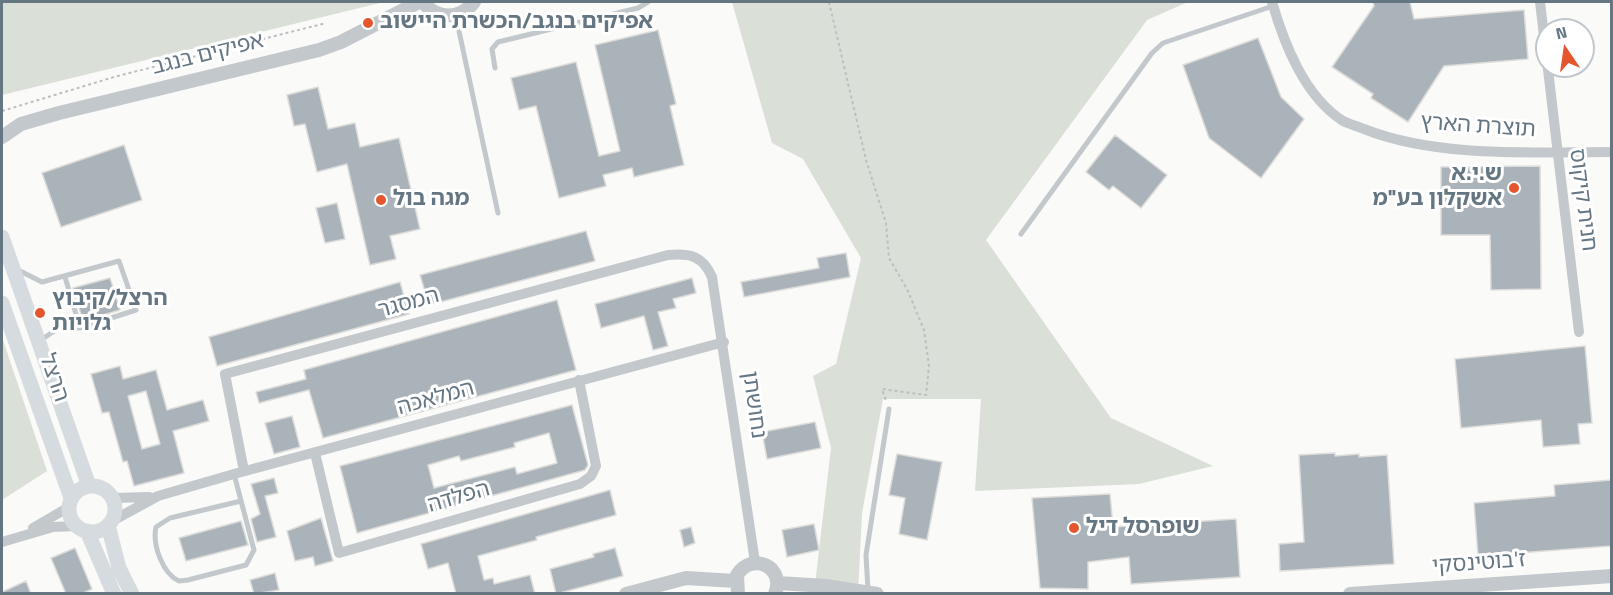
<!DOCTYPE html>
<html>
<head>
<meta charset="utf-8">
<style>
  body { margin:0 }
  #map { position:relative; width:1613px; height:595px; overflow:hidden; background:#fafaf8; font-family:"Titillium Web",sans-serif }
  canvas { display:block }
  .frame { position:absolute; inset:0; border:3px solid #657683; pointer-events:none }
  .north { position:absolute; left:1535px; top:18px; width:60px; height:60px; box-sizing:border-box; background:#fff; border:2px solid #c1c8cd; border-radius:50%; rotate:347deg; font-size:16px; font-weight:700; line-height:24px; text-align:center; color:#657683 }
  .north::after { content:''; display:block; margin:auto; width:21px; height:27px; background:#e4572e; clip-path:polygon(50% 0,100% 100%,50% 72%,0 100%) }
</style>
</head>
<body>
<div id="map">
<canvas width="1613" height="595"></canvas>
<div class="frame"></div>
<div class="north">N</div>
</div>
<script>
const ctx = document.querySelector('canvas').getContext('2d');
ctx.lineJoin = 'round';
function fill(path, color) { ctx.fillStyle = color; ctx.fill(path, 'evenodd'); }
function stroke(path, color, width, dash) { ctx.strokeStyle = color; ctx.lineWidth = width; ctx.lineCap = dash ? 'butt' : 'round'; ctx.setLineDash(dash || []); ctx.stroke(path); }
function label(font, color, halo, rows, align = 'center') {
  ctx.font = font + ' "Titillium Web","Noto Sans Hebrew",sans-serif'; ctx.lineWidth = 6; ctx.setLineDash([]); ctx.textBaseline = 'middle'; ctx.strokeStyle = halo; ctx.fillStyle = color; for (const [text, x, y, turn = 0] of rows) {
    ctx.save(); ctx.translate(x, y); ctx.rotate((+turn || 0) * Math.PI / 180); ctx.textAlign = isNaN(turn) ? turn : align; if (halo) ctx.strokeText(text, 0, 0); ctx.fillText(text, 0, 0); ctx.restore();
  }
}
fill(new Path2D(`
  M2 2H384L2 95Z
  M732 2H1188L1147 20 986 240 1111 418 1213 466 1139 484 975 491 981 399H883L862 513 858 593H814L831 448 813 376 836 364 861 258 803 159 772 143Z
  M2 337 47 471 2 500Z`), '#dadfd7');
const building = new Path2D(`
  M1373 2H1410L1414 19 1524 10 1528 59 1444 66 1408 122 1371 98 1373 94 1332 67 1374 6Z
  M658 30 676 104 670 106 684 165 634 177 632 168 603 175 606 186 559 198 536 106 519 110 511 78 576 62 599 156 620 151 595 45Z
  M1258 38 1281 97 1304 119 1261 178 1209 138 1183 65Z
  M318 87 328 129 355 123 360 147 399 138 420 229 390 236 396 259 370 265 347 164 317 172 305 124 294 126 287 95Z
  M1115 135 1167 175 1141 208 1113 186 1109 190 1086 172Z
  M124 145 142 200 61 227 42 173Z
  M1540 166 1541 289 1491 290 1490 235H1441V167Z
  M337 203 345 239 325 243 316 208Z
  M586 231 595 261 429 305 420 275Z
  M846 253 850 277 744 297 741 282 819 268 817 258Z
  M110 278 120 310 83 321 73 288Z
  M692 278 696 293 673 299 676 308 658 312 668 346 653 350 644 316 601 328 595 304Z
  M400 282 409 314 217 366 209 337Z
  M557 300 576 370 323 438 309 390 259 403 256 392 306 379 304 370Z
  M1585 346 1592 423 1578 424 1580 444 1543 447 1541 420 1461 428 1455 359Z
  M120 366 123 379 156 370 167 410 203 400 209 421 173 431 184 473 134 486 127 461 123 462 109 412 102 413 91 374ZM146 391 160 444 142 449 128 396Z
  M572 405 588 465 585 470 357 533 340 466ZM549 433 557 463 517 474 515 467 434 488 428 465 459 456 461 461 515 447 514 443Z
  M292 416 300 447 274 454 265 423Z
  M815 422 821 448 767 459 762 432Z
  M1335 453V456L1359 454V457L1387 455 1394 564 1280 571 1279 544 1304 542 1299 455Z
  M897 454 942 462 927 540 899 534 905 498 889 495Z
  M274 478 278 493 265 496 276 537 257 542 251 519 260 514 251 484Z
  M1611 480V546L1478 556 1474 503 1555 496 1554 485Z
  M610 490 616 515 536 537 537 540 478 556 484 580 493 578 494 584 530 575 535 594H456L448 563 428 569 421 544Z
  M1110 494 1113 527 1236 519 1240 577 1131 584 1129 557 1088 562V589L1040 588 1032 498Z
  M321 518 333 561 315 566 313 557 295 561 287 531Z
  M241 521 248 545 186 561 179 538Z
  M814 524 819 550 787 557 782 530Z
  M691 527 695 543 684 547 680 530Z
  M75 548 92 589 81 594H66L51 558Z
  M615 548 623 576 556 594 550 569 594 557 593 554Z
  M275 573 279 590 254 594 250 580Z
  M26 581 31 594H2V592Z`);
fill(building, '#aab3b9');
stroke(building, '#dcdcda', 1.5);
stroke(new Path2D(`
  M829 2 866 160 886 223 889 258 907 289 924 330 929 366 926 395 882 389 886 401
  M2 111 114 77 326 23`), '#bbbfc2', 2, [3, 3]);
stroke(new Path2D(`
  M456 17 498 213
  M495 68 492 49 498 42 638 8 648 2
  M1021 234 1152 53 1163 43 1273 6
  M16 269 42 282 119 261 136 310 80 328 60 327 41 340
  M65 277 80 328
  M234 474 254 550 246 565 188 580 179 581C163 574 152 545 156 527L170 518 241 501
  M868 591 866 555 889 409`), '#c3c8cc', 5);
stroke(new Path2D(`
  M1272 2C1284 43 1304 96 1343 121 1349 124 1357 126 1364 129 1437 158 1533 152 1612 152
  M1540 2 1579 332
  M315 453 339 553 580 484 591 476 596 466 579 380
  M244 471 225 374 668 255C690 253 703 256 712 277L755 562
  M113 498 149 497
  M112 521 158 496 234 474 724 342
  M33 528 69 507
  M2 542 53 527 77 526`), '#c3c8cc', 10);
stroke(new Path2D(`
  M423 2C437 20 460 20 474 2
  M2 137 21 124 59 113 319 50 341 42 419 2
  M778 583 826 586 877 594
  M626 594 686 578 735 581
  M738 594 737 575C752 551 786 567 775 594
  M1350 594 1612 576`), '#c3c8cc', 14);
stroke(new Path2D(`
  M2 237 89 486
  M2 303 71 498
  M69 509a23 23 0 1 1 46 0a23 23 0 1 1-46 0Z
  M108 525 119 568 132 594
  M87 531 114 594`), '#d6dbdf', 15);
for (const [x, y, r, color] of [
  [368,23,6,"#e4572e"],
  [1514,188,6,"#e4572e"],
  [381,200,6,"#e4572e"],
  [40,313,6,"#e4572e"],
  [1074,528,6,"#e4572e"]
]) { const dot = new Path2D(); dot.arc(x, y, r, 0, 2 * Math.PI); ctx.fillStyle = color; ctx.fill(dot); stroke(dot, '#fff', 2); }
label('bold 22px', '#657683', '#fff', [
  ["אפיקים בנגב/הכשרת היישוב",380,23],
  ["ש.י.א",1502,175,"right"],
  ["אשקלון בע\"מ",1502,200,"right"],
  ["מגה בול",393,200],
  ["הרצל/קיבוץ",52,300],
  ["גלויות",52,325],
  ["שופרסל דיל",1086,528]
], 'left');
label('22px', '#657683', '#fff', [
  ["אפיקים בנגב",208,55,-14],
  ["תוצרת הארץ",1478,127,4],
  ["חנית קיקוס",1582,200,83],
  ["המסגר",409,304,-15],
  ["הרצל",53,378,71],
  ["המלאכה",436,399,-15],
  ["נחושתן",753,405,82],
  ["הפלדה",459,498,-16],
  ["ז'בוטינסקי",1479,564,-4]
]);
</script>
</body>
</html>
